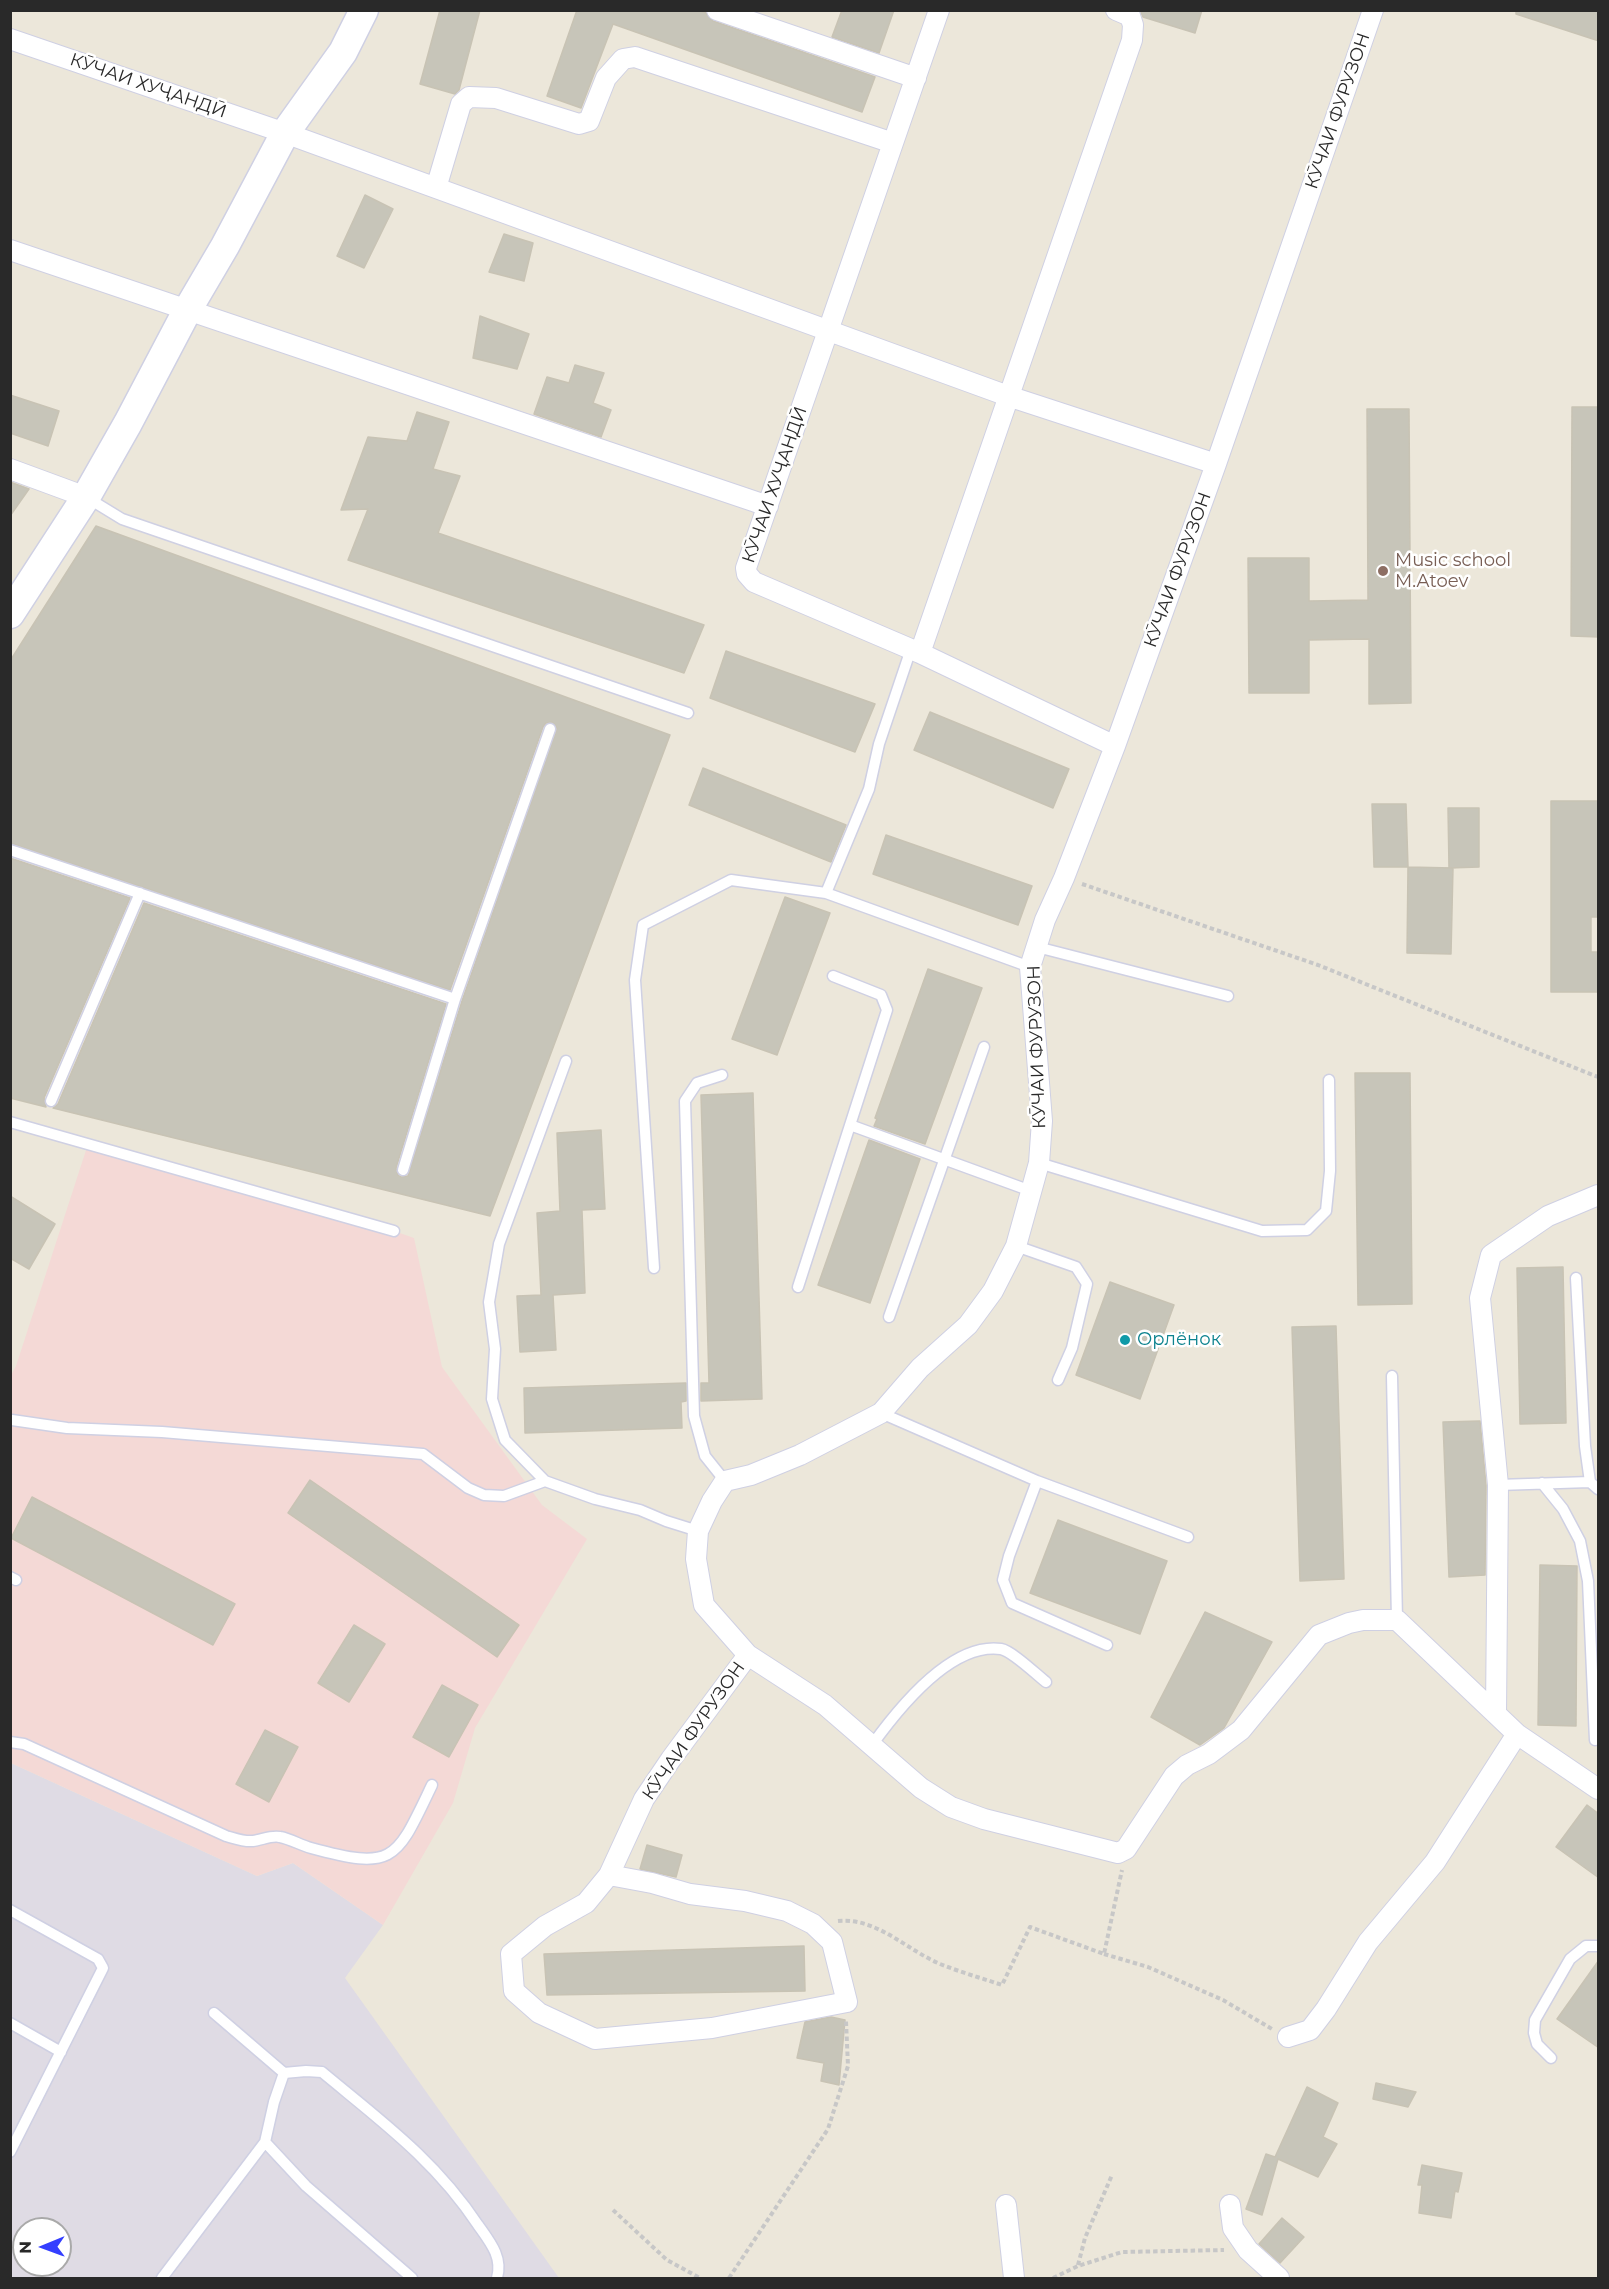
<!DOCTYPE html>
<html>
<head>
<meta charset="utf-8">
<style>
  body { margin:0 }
  #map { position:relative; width:1609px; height:2289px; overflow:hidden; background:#ece7da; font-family:Montserrat,sans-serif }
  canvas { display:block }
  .frame { position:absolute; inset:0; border:12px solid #292929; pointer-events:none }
  .north { position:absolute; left:12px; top:2217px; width:60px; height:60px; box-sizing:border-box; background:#fff; border:2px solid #a9a9a9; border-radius:50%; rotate:269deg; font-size:16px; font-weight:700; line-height:24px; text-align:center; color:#292929 }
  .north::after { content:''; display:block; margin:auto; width:21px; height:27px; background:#343fff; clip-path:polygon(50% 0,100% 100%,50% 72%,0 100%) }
</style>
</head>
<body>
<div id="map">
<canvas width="1609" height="2289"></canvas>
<div class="frame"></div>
<div class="north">N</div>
</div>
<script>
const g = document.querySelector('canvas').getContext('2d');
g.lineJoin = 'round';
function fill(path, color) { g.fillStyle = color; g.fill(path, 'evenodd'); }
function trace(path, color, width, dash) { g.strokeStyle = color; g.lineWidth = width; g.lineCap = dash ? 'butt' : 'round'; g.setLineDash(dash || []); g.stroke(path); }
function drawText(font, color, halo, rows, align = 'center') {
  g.font = font + ' Montserrat,sans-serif'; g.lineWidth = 5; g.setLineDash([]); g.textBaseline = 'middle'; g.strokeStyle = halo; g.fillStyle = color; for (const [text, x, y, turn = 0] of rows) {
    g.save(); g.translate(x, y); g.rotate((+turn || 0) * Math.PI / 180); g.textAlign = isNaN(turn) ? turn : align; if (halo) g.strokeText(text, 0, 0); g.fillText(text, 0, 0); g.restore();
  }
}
fill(new Path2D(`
  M11,1763l246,113 36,-13 90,62 -38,53 214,300h-548zM24,2229h36v36h-36z`), '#dfdbe4');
fill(new Path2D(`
  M88,1144l223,58 103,36 28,129 100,138 45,34 -112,189 -22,75 -70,122 -90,-62 -36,13 -246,-113v-388l5,-9z`), '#f4d9d6');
const building = new Path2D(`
  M440,10h40l-21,80 -4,4 -35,-10z
  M577,10h121l8,3 7,8 162,56 -13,35 -249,-88 -32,84 -34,-12z
  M842,10h52l-15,43 -47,-16z
  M1140,10h62l-7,23 -52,-16z
  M1516,10h83v31l-83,-27z
  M365,195l28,14 -29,59 -27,-12z
  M504,234l29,9 -9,38 -35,-9z
  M480,316l49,18 -12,35 -44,-11z
  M575,365l29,8 -11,30 18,7 -10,27 -67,-23 13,-37 22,6z
  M10,395l49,16 -11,35 -38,-13z
  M1572,407h27v230l-28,-1z
  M1367,409h42l2,294 -42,1v-65l-60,1v53h-60l-1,-135h61v43l59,-1z
  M417,412l32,10 -16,47 27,7 -22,57 266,92 -20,48 -336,-113 20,-51 -27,1 27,-73 39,4z
  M10,482l19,7 -19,27z
  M96,526l574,209 -180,481 -437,-108 5,-4 86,-201 302,101 -50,164 2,7 3,2 7,-1 54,-175 95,-273 -5,-6 -6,1 -3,4 -93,263 -440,-147v-182z
  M726,651l149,53 -20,48 -145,-54z
  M930,712l139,57 -16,39 -139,-58z
  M703,768l143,57 -15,37 -142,-57z
  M1551,801h48v116h-8v35h8v40h-48z
  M1372,804h34l2,63h-34z
  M1448,808h31v59l-30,1z
  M886,835l146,51 -14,39 -145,-51z
  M10,858l120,40 -86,200 2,9 -36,-9z
  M1408,867l45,1 -2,86 -44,-1z
  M785,897l45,16 -53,142 -45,-16z
  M928,969l54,19 -57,156 -51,-18 3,-7 -2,-1z
  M1355,1073h55l2,231 -54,1z
  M753,1093l9,306 -61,2v-18h8l-8,-288z
  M601,1130l4,79 -23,1 3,83 -32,2 3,55 -36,2 -3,-56 24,-1 -4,-82 23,-2 -3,-78z
  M869,1140l51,19 -50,144 -52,-18z
  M10,1196l45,28 -26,45 -19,-11z
  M1563,1267l3,156 -46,1 -3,-156z
  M1110,1282l64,23 -34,94 -64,-24z
  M1336,1326l8,253 -44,2 -8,-254z
  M686,1383v18l-5,1 1,26 -157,5 -1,-45z
  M1480,1421l6,65 -1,89 -36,2 -6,-155z
  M310,1480l209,145 -22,32 -209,-144z
  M32,1497l203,107 -22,41 -202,-107z
  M1058,1520l109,41 -27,73 -110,-41z
  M1540,1565l37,1 -1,160 -38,-1z
  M1205,1612l67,30 -48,86 -24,17 -49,-28z
  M354,1625l31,19 -36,58 -31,-19z
  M442,1685l36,20 -29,52 -36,-20z
  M265,1730l33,17 -29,55 -33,-18z
  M1587,1805l12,9v64l-43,-31z
  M647,1845l35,10 -6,22 -36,-8z
  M804,1946l1,45 -258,4 -3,-41z
  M1599,1960v88l-42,-29z
  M831,2017l14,3 -6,65 -18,-4 3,-18 -27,-5 8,-36z
  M1376,2083l40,9 -8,15 -35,-8z
  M1307,2087l31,16 -15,34 14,7 -19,33 -40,-18 -16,56 -16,-6 20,-55 9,3z
  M1422,2165l40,8 -4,19 -3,-1 -4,27 -32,-5 3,-28h-4z
  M1282,2218l22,19 -24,26 -21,-19z`);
fill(building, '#c7c5b9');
trace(building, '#c8c3b4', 1.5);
const lane = new Path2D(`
  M86,497l36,22 566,194
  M10,850l445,149
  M826,893l43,-104 10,-45 32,-95
  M1037,947l191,49
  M566,1061l-67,183 -10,58 6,47 -3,50 13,41 40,41 50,18 45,11 26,11 32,10
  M722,1075l-25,8 -12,18 9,315 11,40 20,25
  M51,1101l89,-208
  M10,1122l384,109
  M850,1125l181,66
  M1039,1163l223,68 45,-1 19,-19 4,-40 -1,-91
  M403,1170l52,-171 95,-270
  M1016,1246l60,21 11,17 -15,64 -14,32
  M654,1268l-19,-288 8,-55 88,-45 95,13 204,74
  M1576,1278l9,168 5,36 8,7
  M798,1287l89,-277 -6,-15 -48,-19
  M889,1317l95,-270
  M1392,1376l5,244
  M881,1413l156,68 151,56
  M12,1420l55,8 95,4 261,22 45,34 16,7 20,1 41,-15
  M1037,1481l-28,75 -6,24 9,23 95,42
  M1542,1483l21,26 17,32 8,40 7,159
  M1498,1485l92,-3
  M10,1577l6,3
  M10,1742l14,2 202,92c8,2 17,6 27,5 9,-1 18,-6 27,-4 11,2 20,8 31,11 84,23 85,12 121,-63
  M872,1745c26,-36 79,-103 129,-96 11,2 35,25 45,33
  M10,1910l88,49 5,9 -93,184
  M214,2013l70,60
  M10,2023l51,29
  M1551,2058l-14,-14 -3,-11 1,-13 35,-61 16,-13h12
  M162,2278l103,-136
  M412,2278l-106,-92 -41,-44 9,-40 10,-29 22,-2 16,1c59,49 113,88 156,153 12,17 25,32 19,53`);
const street = new Path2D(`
  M717,10l199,68
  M939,10l-193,558 1,6 7,8 166,71 195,93
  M10,39l275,94 723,263 208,68
  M436,188l25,-84 8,-7 27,1 83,26 10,-3 17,-43 17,-19 12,-2 258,86
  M10,250l758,256
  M10,469l76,28
  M920,653l212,-613 1,-15 -3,-9 -14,-6
  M748,1655l77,50 96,83 30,19 33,12 134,34 8,-4 48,-73 13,-11 22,-11 32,-24 78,-95 30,-12 14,-3h34l120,114 81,55
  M1496,1714l2,-229 -18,-187 11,-43 57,-39 50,-21
  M609,1875l43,8 38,11 55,7 42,10 26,13 19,18 15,60 -135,26 -117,11 -56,-26 -25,-22 -3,-37 34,-28 41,-23 23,-28 35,-76 27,-40 77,-104 -44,-50 -8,-46 2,-28 14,-30 13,-20 26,-6 49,-20 81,-42 39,-45 48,-43 25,-34 23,-45 23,-83 3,-42 -12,-154 15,-47 19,-42 51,-132 101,-282 157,-454
  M1288,2037l22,-7 16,-21 42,-67 67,-80 82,-128
  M1006,2205l8,73
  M1230,2205l3,23 15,22 31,28`);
const secondary = new Path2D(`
  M10,614l76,-117 42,-74 60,-114 37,-63 60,-113 58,-81 21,-42`);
trace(lane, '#cfd0e3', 13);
trace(street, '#cfd0e3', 22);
trace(secondary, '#cfd0e3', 31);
trace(new Path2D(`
  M1082,884l236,81 280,112
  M838,1921c38,-4 69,29 102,43 20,8 41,14 62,21l28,-58 74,27 18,-84
  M1104,1954l44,13 75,33 49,29
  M613,2210l54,50 33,18
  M1078,2265l7,-27 27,-63
  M729,2278l99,-149 20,-63 -2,-45
  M1053,2278l25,-12 44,-14 102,-2`), '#c7c7c7', 4, [4.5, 3]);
trace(lane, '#fff', 10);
trace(street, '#fff', 20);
trace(secondary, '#fff', 28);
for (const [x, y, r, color] of [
  [1383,571,6,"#8d6e63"],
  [1125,1340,6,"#0f9aa8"]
]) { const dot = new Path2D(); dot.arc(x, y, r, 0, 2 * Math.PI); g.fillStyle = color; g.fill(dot); trace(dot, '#fff', 2); }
drawText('18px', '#292929', '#fff', [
  ["КӮЧАИ ХУҶАНДӢ",148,86,19],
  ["КӮЧАИ ФУРУЗОН",1338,111,-71],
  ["КӮЧАИ ХУҶАНДӢ",775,485,-71],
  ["КӮЧАИ ФУРУЗОН",1178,570,-70],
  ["КӮЧАИ ФУРУЗОН",1037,1047,-92],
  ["КӮЧАИ ФУРУЗОН",694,1731,-55]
]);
drawText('18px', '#785e54', '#fff', [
  ["Music school",1395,561],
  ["M.Atoev",1395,582]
], 'left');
drawText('18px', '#0d838f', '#fff', [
  ["Орлёнок",1137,1340]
], 'left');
</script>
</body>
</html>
